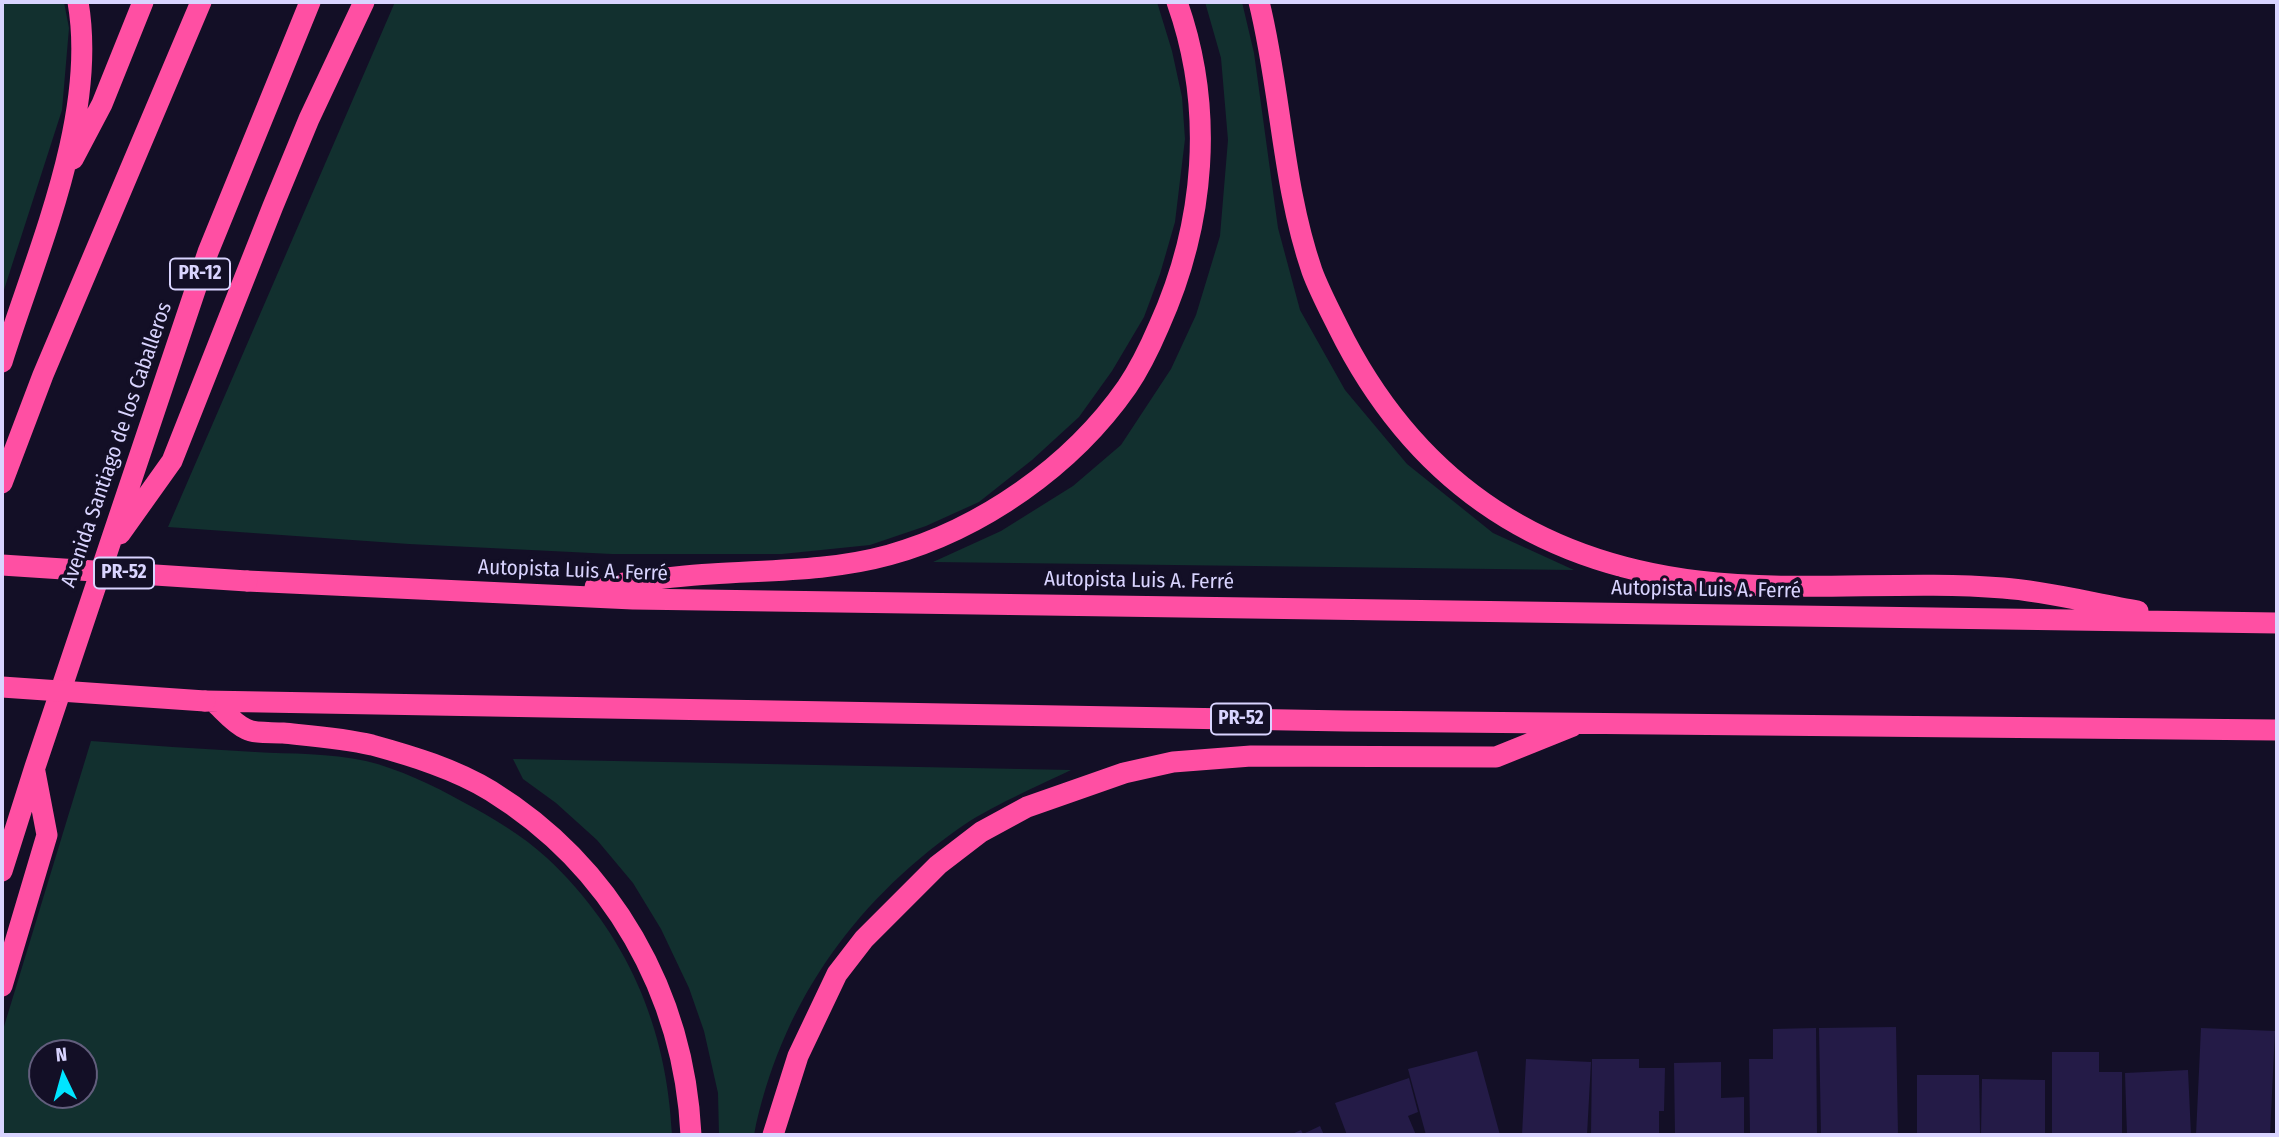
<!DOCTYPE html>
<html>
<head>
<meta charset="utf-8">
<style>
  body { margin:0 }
  #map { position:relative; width:2279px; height:1137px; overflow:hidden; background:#130f26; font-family:"Fira Sans Condensed",sans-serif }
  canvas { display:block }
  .frame { position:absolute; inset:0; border:4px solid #d9d4ff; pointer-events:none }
  .north { position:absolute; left:28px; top:1039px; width:70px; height:70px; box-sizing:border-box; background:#130f26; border:2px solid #625e7d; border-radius:50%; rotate:355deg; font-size:19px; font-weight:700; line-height:28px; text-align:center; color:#d9d4ff }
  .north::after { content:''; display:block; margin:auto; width:24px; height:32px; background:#00e5ff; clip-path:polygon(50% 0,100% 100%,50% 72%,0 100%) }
</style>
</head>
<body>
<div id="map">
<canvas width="2279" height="1137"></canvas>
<div class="frame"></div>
<div class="north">N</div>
</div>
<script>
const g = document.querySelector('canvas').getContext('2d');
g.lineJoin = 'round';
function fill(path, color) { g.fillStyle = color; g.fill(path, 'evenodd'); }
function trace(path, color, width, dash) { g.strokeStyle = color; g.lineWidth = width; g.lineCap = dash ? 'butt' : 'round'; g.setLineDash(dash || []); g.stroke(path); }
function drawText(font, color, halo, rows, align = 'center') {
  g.font = font + ' "Fira Sans Condensed",sans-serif'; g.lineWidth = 7; g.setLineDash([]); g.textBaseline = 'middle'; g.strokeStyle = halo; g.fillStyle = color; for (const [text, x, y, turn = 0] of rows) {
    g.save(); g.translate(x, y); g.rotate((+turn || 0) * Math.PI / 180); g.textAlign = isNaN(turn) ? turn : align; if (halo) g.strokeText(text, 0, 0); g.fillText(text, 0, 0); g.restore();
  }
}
fill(new Path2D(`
  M2,2h62l5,26 -7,82 -60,186z
  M395,2h762l15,49 10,46 3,42 -10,83 -15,52 -16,43 -32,54 -33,46 -47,43 -53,42 -53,24 -56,19 -88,9h-170l-203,-10 -241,-17z
  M1205,2h37l12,51 24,175 22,82 45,80 62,74 86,69 81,37 -641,-8 68,-31 72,-45 48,-41 50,-76 25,-54 24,-79 8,-96 -7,-82z
  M91,741c54,4 109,8 164,11 36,2 75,1 111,9 33,8 67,24 97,41 30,16 59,33 84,56 80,75 120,169 125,277h-670v-102zM84,1053v42h-42v-42z
  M513,759l558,11c-35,17 -82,37 -113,59 -107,76 -178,178 -204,306h-35l-1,-42 -14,-62 -15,-43 -28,-59 -28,-46 -36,-43 -41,-37 -33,-24z`), '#12302f');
fill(new Path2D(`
  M1896,1027l2,108h-77l-2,-107z
  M1816,1028l1,107h-67l-1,-76h24v-30z
  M2201,1028l74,3 -5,104h-74z
  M1477,1051l23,84h-74l-18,-66z
  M2052,1052h47v20h23v63h-70z
  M1526,1059l65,3 -4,73h-65z
  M1592,1059h47v9h26l-1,43h-5v24h-68z
  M1721,1062v36l23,-1v38h-69l-1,-72z
  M2188,1070l3,65h-64l-2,-62z
  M1917,1075h62l1,60h-63z
  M1409,1078l9,34 -10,4 8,19h-69l-12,-32z
  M1982,1079l63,1v55h-64z
  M1320,1126l4,9h-34l11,-5 2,4z`), '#241b47');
trace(new Path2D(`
  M1259,2c22,88 23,182 53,269 7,19 17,38 26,56 74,150 194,234 360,254 101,12 204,-1 305,7 43,3 93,16 135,23
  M73,159l29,-55 41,-102
  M2,362c34,-109 96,-245 76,-360
  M2,483l41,-108 158,-373
  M120,534l52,-73 101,-255 36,-87 55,-117
  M247,581l386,18 1644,24
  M595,587c38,-5 77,-11 116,-13 60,-4 120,-3 178,-19 93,-26 183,-89 238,-168 13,-19 23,-40 32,-61 46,-102 56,-217 18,-324
  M205,701l1141,20 931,9
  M214,702c9,8 20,22 32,27 9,5 26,3 37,4 30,3 60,5 89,12 40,11 83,24 119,46 121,75 193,202 200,344
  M2,871l33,-104 173,-515 102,-250
  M2,986l45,-151 -12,-63
  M773,1135l25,-79 39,-82 27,-35 74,-74 43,-33 46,-25 97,-34 49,-11 78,-6 245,1 77,-31`), '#ff4fa3', 21);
trace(new Path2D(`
  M2,565l245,16
  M2,687l203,14`), '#ff4fa3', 21);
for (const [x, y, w] of [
  [200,274,60],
  [124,573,60],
  [1241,719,60]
]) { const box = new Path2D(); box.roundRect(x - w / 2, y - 15.5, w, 31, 5); g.fillStyle = '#130f26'; g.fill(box); trace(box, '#d9d4ff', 2); }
drawText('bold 19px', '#d9d4ff', null, [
  ["PR-12",200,274],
  ["PR-52",124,573],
  ["PR-52",1241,719]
]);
drawText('21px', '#d9d4ff', '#130f26', [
  ["Avenida Santiago de los Caballeros",117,445,-71],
  ["Autopista Luis A. Ferré",573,571,2],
  ["Autopista Luis A. Ferré",1139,581,1],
  ["Autopista Luis A. Ferré",1706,590,1]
]);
</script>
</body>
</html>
